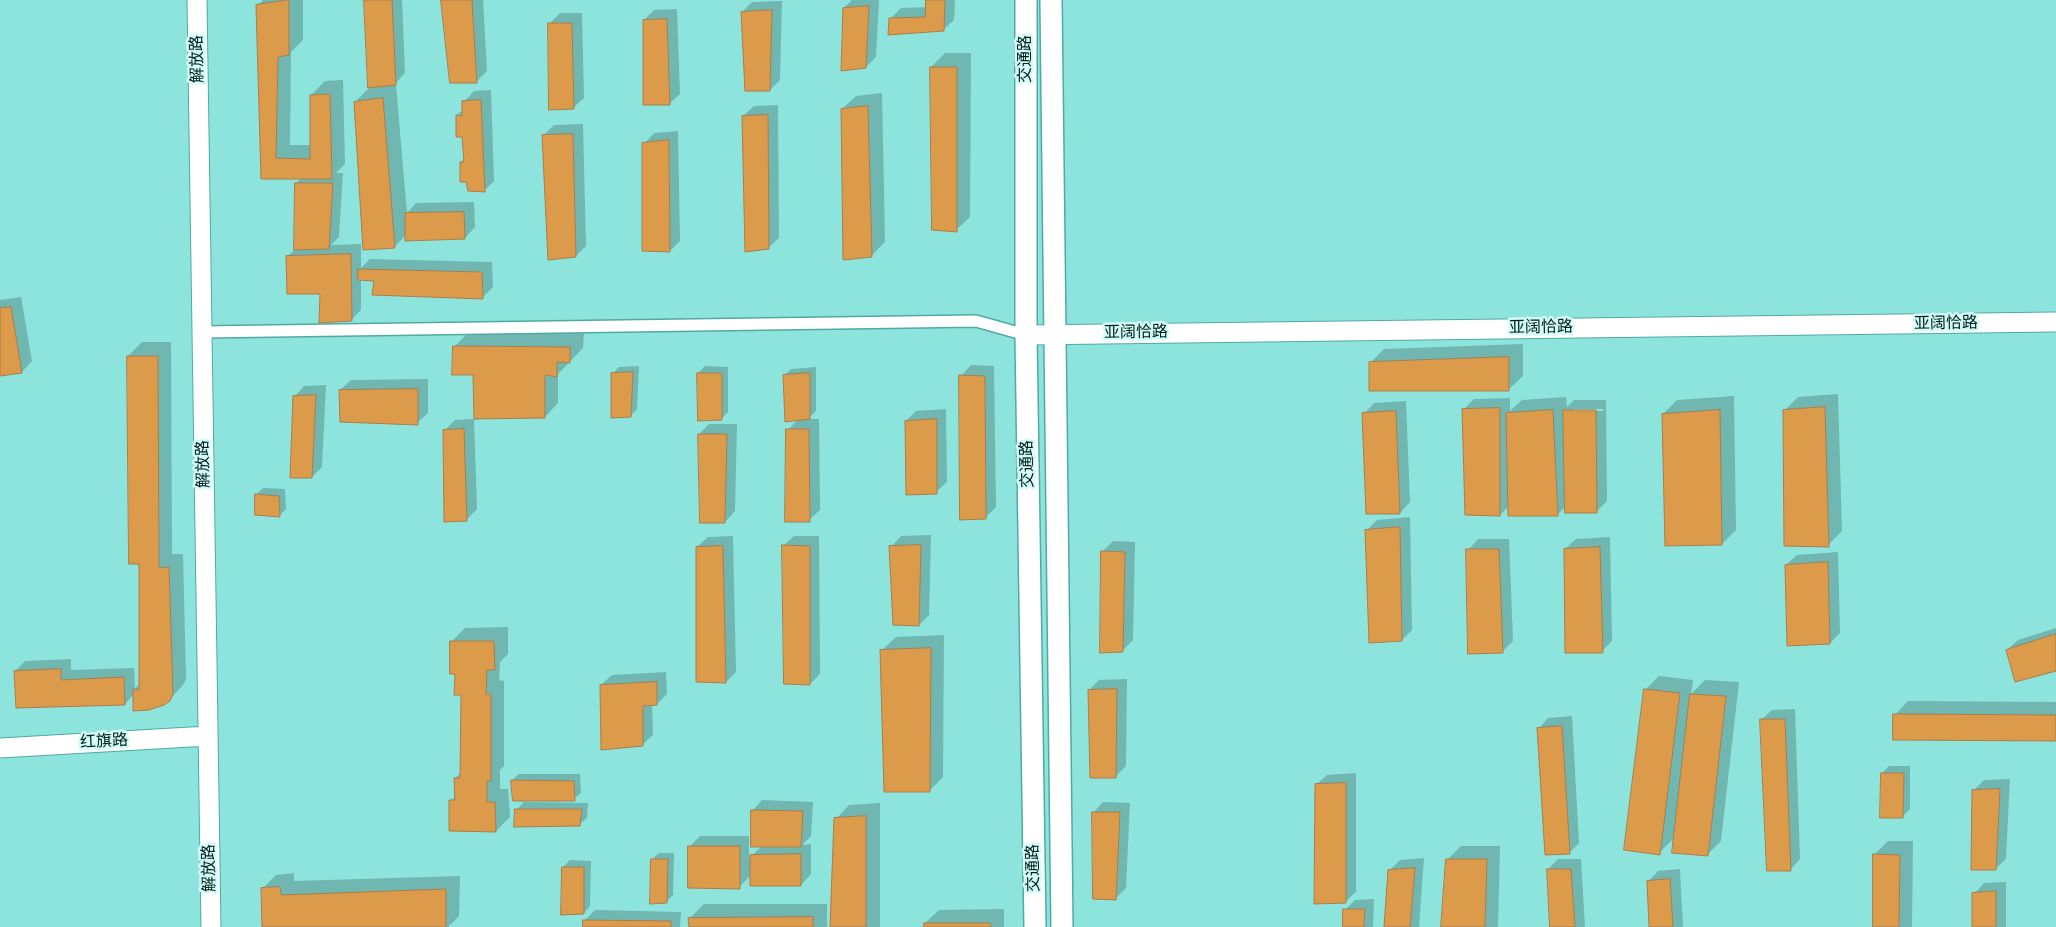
<!DOCTYPE html>
<html>
<head>
<meta charset="utf-8">
<style>
  body { margin:0 }
  canvas { display:block; background:#8ce4dd }
</style>
</head>
<body>
<canvas width="2056" height="927"></canvas>
<script>
const g = document.querySelector('canvas').getContext('2d');
g.lineJoin = 'round';
function fill(path, color) { g.fillStyle = color; g.fill(path, 'evenodd'); }
function trace(path, color, width, dash) { g.strokeStyle = color; g.lineWidth = width; g.lineCap = dash ? 'butt' : 'round'; g.setLineDash(dash || []); g.stroke(path); }
function drawText(font, color, halo, rows, align = 'center') {
  g.font = font + ' "Sofia Sans Condensed","Noto Sans SC",sans-serif'; g.lineWidth = 5; g.setLineDash([]); g.textBaseline = 'middle'; g.strokeStyle = halo; g.fillStyle = color; for (const [text, x, y, turn = 0] of rows) {
    g.save(); g.translate(x, y); g.rotate((+turn || 0) * Math.PI / 180); g.textAlign = isNaN(turn) ? turn : align; if (halo) g.strokeText(text, 0, 0); g.fillText(text, 0, 0); g.restore();
  }
}
fill(new Path2D(`
  M263,0h40v40l-12,12 -1,93h21v-50l14,-14 18,-1 2,84 -9,9h7l-4,64 -8,8 30,-1v24l9,-9 122,3 1,25 -11,11 -121,-19v31l-10,10 -30,-27 -34,-36 8,-8 1,-66 5,-5h-39l-5,-172z
  M365,0h37l3,73 -11,12h2l11,128 9,-10 58,-1 1,25 -10,11 -59,-3 -12,12 -39,-145 16,-16z
  M442,0h41l4,71 -11,11z
  M852,0h27l-3,57 -10,10 -22,-59z
  M927,0h28l-1,20 -11,10 -53,-11 11,-11 26,-1z
  M782,1l-2,79 -10,10 -28,-78 10,-10z
  M677,9l3,85 -11,10 -25,-84 10,-10z
  M560,13h22l2,85 -11,10 -24,-84z
  M945,53h26l-1,164 -14,13 -25,-163z
  M491,90l3,91 -10,10 -23,-29 4,-4 -1,-22 -7,-21 7,-6v-7l10,-11z
  M882,93l3,149 -14,14 -29,-147 14,-13z
  M778,105l1,133 -11,10 -25,-132 11,-10z
  M583,124l3,122 -10,10 -32,-121 10,-10z
  M678,131l2,110 -10,10 -26,-107 10,-11z
  M21,297l11,64 -10,11 -22,3v-75z
  M468,333h116l-1,15 -25,26v29l-13,14 -70,-43 -21,-27z
  M142,342h29l1,212h11l3,125 -3,6 -14,15 -35,-6 -9,10 -110,-33 10,-10 46,-2v11l63,-2 1,21 5,-6v-120l-12,-207z
  M1523,344v32l-14,13 -139,-26 14,-14z
  M971,365l23,1 2,141 -10,10 -25,-141z
  M639,366l-2,43 -6,6 -19,-41 7,-7z
  M705,366l23,1v45l-7,7 -23,-46z
  M816,367v44l-8,8h11l1,91 -11,10 -21,-90 10,-11 -14,-43 7,-7z
  M428,379v34l-11,10 -77,-33 11,-10z
  M326,385l-4,82 -10,10 -18,-80 10,-11z
  M1838,394l4,137 -14,14 -44,-134 14,-14z
  M1734,396l2,134 -14,14 -59,-130 14,-14z
  M1566,397l1,10 7,-7h32l1,101 -10,10 -31,-5 -9,9 -48,-9 -9,9 -37,-105 11,-11 36,-1v13l12,-11zM1573,409h30v2h-30z
  M1406,401l4,101 -10,11 -36,-99 10,-11z
  M946,409l1,73 -11,10 -30,-71 10,-10z
  M474,419l3,90 -10,10 -22,-89 10,-10z
  M709,424h28l-2,87 -10,11 -26,-88z
  M263,488l22,1 1,20 -7,7 -23,-21z
  M1410,517l2,113 -10,10 -35,-110 10,-10z
  M931,535l-2,80 -10,10 -28,-78 10,-11z
  M733,536l3,136 -10,10 -29,-135 11,-10z
  M794,536h25l1,138 -10,10 -27,-138z
  M1610,537l2,104 -10,10 -37,-102 11,-10z
  M1478,539h31l4,102 -10,10 -35,-101z
  M1113,541l22,1 -2,98 -11,11 -20,-99z
  M1838,552l2,81 -10,10 -44,-78 11,-10z
  M508,627v27l-8,8 -1,18 5,1v85l-4,4v19h8l2,28 -14,14 -45,-30 5,-6 -1,-17 6,-5 1,-80 -6,-20 -5,-31 14,-14z
  M2056,628v41l-49,-19 11,-10z
  M944,635l-1,142 -14,14 -47,-141 14,-13z
  M666,672l1,22 -10,10h-5l1,31 -11,10 -41,-60 11,-10z
  M1659,676l34,4 -2,14 14,-14 34,2 -18,159 -14,14 -32,-18 -16,16 -14,-163z
  M1127,679l-1,87 -10,10 -27,-86 10,-10z
  M1908,701l148,1v38l-161,-25z
  M1795,709l5,150 -10,11 -29,-150 11,-10z
  M1572,716l7,127 -10,10 -31,-124 10,-11z
  M1889,766h21v43l-7,7 -21,-43z
  M1356,773v119l-11,10 -29,-117 11,-10z
  M519,774h61l1,19 -7,6 -62,-19z
  M2010,779l-4,80 -11,10 -22,-78 11,-11z
  M762,800l51,2 -2,34 -9,9 9,-1v30l-10,11 -50,-10 -12,12 -50,-40 11,-11h49v22l13,-12 -10,-35z
  M524,802l64,1 -1,15 -7,6 -63,-15z
  M1103,802l27,1 -4,85 -10,10 -23,-85z
  M880,803v124h-48l4,-108 13,-14z
  M1888,841h25l-1,86h-38v-72z
  M1461,846h39l-2,81h-56l5,-67z
  M659,853h15l-1,42 -7,7 -14,-43z
  M1424,858l-5,69h-34l4,-56 11,-11z
  M1558,859h23l4,68h-34l-3,-58z
  M570,860l21,1 -1,45 -6,7 -21,-46z
  M1680,869l3,58h-32l-3,-45 10,-11z
  M294,873v8l166,-5 -1,40 -11,11h-185l-1,-38 14,-14z
  M2006,882v45h-32v-33l10,-11z
  M1374,899l-1,28h-29l1,-17 10,-10z
  M704,904h123v23h-137v-9z
  M1004,909v18h-79v-4l14,-13z
  M595,910l86,2 -1,15h-96v-6z`), '#0003');
const building = new Path2D(`
  M289,0v55l-11,2 -2,101 34,1v-64l20,-1 2,85h-71l-5,-174z
  M364,0h28l4,85 -28,3z
  M441,0h31l5,83h-27z
  M926,0h19l-1,31 -56,4 1,-17 36,-1z
  M869,6l-3,62 -25,3 2,-63z
  M772,10l-2,81h-25l-4,-79z
  M667,19l3,86h-27v-85z
  M548,23h24l2,86 -25,1z
  M930,67h27v165l-25,-2z
  M383,98l12,150 -32,2 -9,-148z
  M481,100l4,92 -17,-1 -2,-9h-6v-20h4l-2,-25h-6v-22l6,1v-15z
  M868,106l4,151 -29,3 -2,-151z
  M768,115l1,134 -24,3 -3,-136z
  M573,134l3,123 -28,3 -6,-125z
  M669,140l1,112 -28,-1v-108z
  M295,183h38l-4,66 -35,1z
  M464,212l1,27 -60,2v-28z
  M351,254l1,67 -33,2 1,-29h-33l-1,-38z
  M358,269l124,3 1,27 -111,-4 2,-14 -16,-1z
  M11,307l11,66 -22,3v-68z
  M453,346l117,1v16l-13,-1v15l-12,-2v43l-71,1 -1,-44h-21z
  M127,356h31l1,212 10,-1 4,127 -3,7 -6,4 -15,5 -16,1v-22l6,1v-126h-10z
  M1509,357v34h-140v-29z
  M633,372l-2,45 -20,1v-45z
  M697,373h25v47l-24,1z
  M810,373v46l-25,3 -2,-47z
  M959,375l26,1 1,143 -26,1z
  M418,389v36l-78,-3 -1,-32z
  M316,395l-4,83h-22l3,-82z
  M1825,407l4,140 -45,-1 -1,-136z
  M1500,408v108l-35,-1 -3,-106z
  M1553,410l5,106h-50l-2,-103z
  M1563,410h33l1,103h-32z
  M1720,410l2,135 -57,1 -3,-132z
  M1396,411l4,103h-34l-4,-101z
  M937,419v75l-31,1 -1,-74z
  M464,429l3,92 -23,1 -1,-92z
  M786,429h23l1,93h-25z
  M698,434h29l-2,89h-25z
  M255,494l24,2 1,21 -25,-2z
  M1400,527l2,114 -33,2 -4,-113z
  M782,545l28,1v139l-26,-1z
  M921,545l-2,81 -26,-1 -4,-79z
  M723,546l3,137 -30,-1v-135z
  M1600,547l3,106h-38l-1,-104z
  M1466,549h33l4,104 -35,1z
  M1101,551l24,1 -2,100 -23,1z
  M1828,562l2,82 -43,2 -2,-81z
  M2056,634v37l-41,11 -9,-32z
  M450,641h44l1,29h-8l-1,24h5v87h-4v21h8l1,30 -47,-1v-31h6l-1,-22h6l1,-83h-7l1,-21h-5z
  M931,648l-1,144h-46l-4,-142z
  M61,669v11l63,-3 1,28 -109,3 -2,-37z
  M657,682v23l-14,1v40l-42,4 -1,-65z
  M1117,689l-1,89h-26l-2,-88z
  M1644,689l36,4 -20,162 -36,-5z
  M1690,694l36,2 -18,160 -36,-3z
  M1893,714l163,1v26l-163,-1z
  M1760,719h25l6,152h-24z
  M1562,726l8,128 -25,1 -8,-127z
  M1881,773h23l-1,45h-23z
  M511,780l63,1 1,20h-62z
  M1346,783v120l-32,1 1,-120z
  M2000,789l-4,81h-25l1,-80z
  M515,809h67l-2,17 -66,1z
  M751,810l52,1 -2,36h-50z
  M1092,812h28l-4,88 -23,-1z
  M866,816v111h-36l4,-109z
  M688,846h52v43l-52,-1z
  M801,854v32h-51v-31z
  M1873,854l27,1 -1,72h-26z
  M651,859h17l-1,44 -17,1z
  M1446,859h41l-2,68h-44z
  M562,867h22v47l-23,1z
  M1415,868l-5,59h-26l4,-57z
  M1547,869h24l4,58h-25z
  M1670,879l3,48h-24l-2,-46z
  M280,887l1,8 165,-6v38h-184l-1,-39z
  M1996,891v36h-24v-34z
  M1343,909h22l-1,18h-21z
  M813,917v10h-124l-1,-9z
  M583,920l88,1v6h-88z
  M924,923h66l1,4h-67z`);
fill(building, '#dc9a4b');
trace(building, '#aa7e4c', 1);
const pedestrian = new Path2D(`
  M202,332l774,-11 50,14`);
const tertiary = new Path2D(`
  M197,0l14,927
  M1026,335l1030,-13
  M0,748l208,-12`);
const secondary = new Path2D(`
  M1026,0v335l9,592
  M1051,0l11,927`);
trace(pedestrian, '#50aaa3', 14);
trace(tertiary, '#50aaa3', 21);
trace(secondary, '#50aaa3', 24);
trace(pedestrian, '#fff', 11);
trace(tertiary, '#fff', 19);
trace(secondary, '#fff', 21);
drawText('16px', '#011d1b', '#d3fcf8', [
  ["解放路",198,59,-91],
  ["交通路",1026,59,-90],
  ["亚阔恰路",1946,324,-1],
  ["亚阔恰路",1541,328,-1],
  ["亚阔恰路",1136,333,-1],
  ["解放路",204,464,-91],
  ["交通路",1028,464,-91],
  ["红旗路",104,742,-3],
  ["解放路",210,868,-91],
  ["交通路",1034,868,-91]
]);
</script>
</body>
</html>
